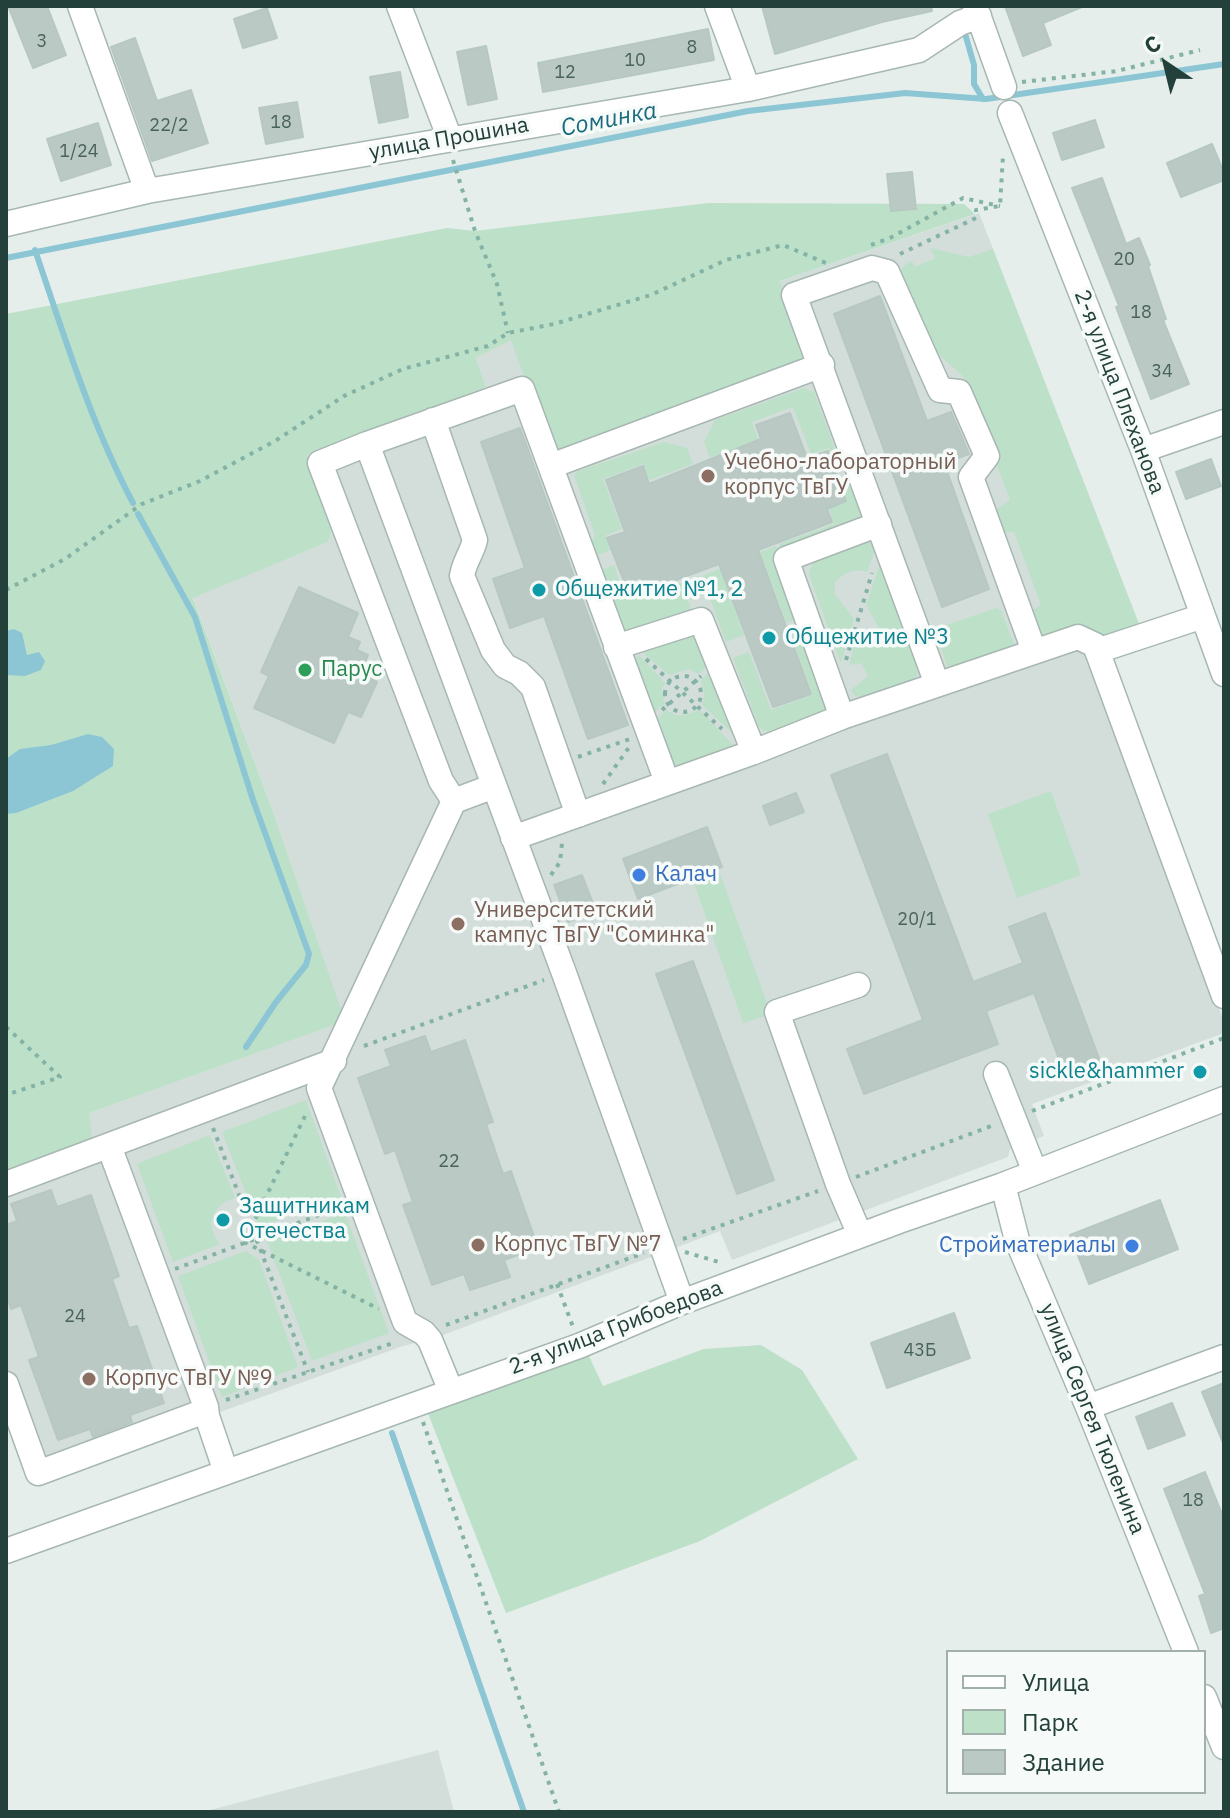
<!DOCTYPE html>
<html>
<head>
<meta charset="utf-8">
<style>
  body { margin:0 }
  #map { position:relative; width:1230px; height:1818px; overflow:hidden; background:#e5eeea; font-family:"IBM Plex Sans",sans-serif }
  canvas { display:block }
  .frame { position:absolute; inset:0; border:8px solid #23413a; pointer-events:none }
  .legend { position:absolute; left:946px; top:1650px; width:260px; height:144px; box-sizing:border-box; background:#f6faf8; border:2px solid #a2b0ac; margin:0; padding:10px 14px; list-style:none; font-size:24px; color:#23413a }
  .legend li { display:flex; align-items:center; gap:16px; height:40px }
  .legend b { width:40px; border:2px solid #a2b0ac }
  .north { position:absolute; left:1126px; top:24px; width:80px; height:80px; -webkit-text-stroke:6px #f6faf8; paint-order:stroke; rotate:325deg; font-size:22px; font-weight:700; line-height:32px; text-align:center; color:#23413a }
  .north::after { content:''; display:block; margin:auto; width:28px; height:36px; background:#23413a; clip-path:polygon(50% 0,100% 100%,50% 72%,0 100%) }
</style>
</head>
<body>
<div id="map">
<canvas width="1230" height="1818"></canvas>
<div class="frame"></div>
<ul class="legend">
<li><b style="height:10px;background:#fff"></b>Улица</li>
<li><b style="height:22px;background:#bde0c8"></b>Парк</li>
<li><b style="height:22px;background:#bac9c4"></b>Здание</li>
</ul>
<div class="north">С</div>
</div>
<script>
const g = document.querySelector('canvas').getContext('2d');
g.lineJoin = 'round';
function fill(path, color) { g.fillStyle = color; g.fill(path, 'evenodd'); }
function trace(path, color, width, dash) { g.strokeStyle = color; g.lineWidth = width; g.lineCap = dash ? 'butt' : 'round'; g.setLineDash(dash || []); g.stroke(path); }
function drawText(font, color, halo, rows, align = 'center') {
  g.font = font + ' "IBM Plex Sans",sans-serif'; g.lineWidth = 7; g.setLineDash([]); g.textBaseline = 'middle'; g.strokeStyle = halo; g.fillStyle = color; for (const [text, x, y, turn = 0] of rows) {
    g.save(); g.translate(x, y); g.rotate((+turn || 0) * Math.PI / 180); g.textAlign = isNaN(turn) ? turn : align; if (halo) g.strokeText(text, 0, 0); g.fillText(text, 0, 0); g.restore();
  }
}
fill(new Path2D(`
  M979,213l162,416 -52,18 135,375v11l-192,71 12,32 -34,13 -2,8 -276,103 -12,-29 -285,107 -32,8 -371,134 -26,-71v-238l83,-58 255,-92 -72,-212 -79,-212 135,-55 5,-14 -27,-73 180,-68 -10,-29 35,-19 269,-58z
  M438,1750l16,62h-251z`), '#d3deda');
fill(new Path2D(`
  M708,203l256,1 11,10 -195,67 24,72 -5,10 -235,87h-7l-9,-7 -37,-103 -35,18 10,29 -179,68 26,73 -5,14 -135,56 79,211 73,212 -256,92 3,27 -86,31v-857l441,-86 28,3z
  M930,248l39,9 24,-8 148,380 -41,14 -58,-5 -13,-26 12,-7 -27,-73 -11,1 -8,-23 15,-10 -46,-123 -42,-37 -25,-63c4,-8 6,-12 15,-16l3,6 20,-9z
  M804,388l10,4 27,74 -5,2 -7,-20 -18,6 -18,-47 -41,15 6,18 -48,18 -6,-16 11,-22z
  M664,442l23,6 6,16 -44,16 -6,-16 -40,15 19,50 -16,6 4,15 -12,5 2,5 -9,3 -7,-17 8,-4 3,-7 -21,-60 4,-4z
  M846,477l17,45 -81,29 -3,-7 55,-20 -5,-16 18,-6 -8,-23z
  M866,541l7,2 3,4 -9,25c-14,-4 -22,1 -32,10v12l19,25 -13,44 -32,-88c1,-24 38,-27 57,-34z
  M776,546l26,71 -15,6 -22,-57 -40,15 19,54 -18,7 -24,-66z
  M882,558l37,111 -2,7 -14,8 -41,13 -7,-1 -4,-6 17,-14 -7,-13 -12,2 7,-27h13l7,-3 3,-7 -13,-23z
  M614,565c2,6 4,14 7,18 15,24 57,0 77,-7l6,18 -16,6 4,13 -60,21 -10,-4 -27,-57z
  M996,608l5,2 13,34 -2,3 -59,20 -6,-1 -12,-37z
  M805,630l25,74 -4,7 -54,21 -8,-1 -5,-4 -26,-69 16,-6 22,58 42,-15 -22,-59z
  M697,633l17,30 -16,11 -9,-5 -20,6 -27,-23 5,-5z
  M639,655l26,28 -3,5 2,16 -15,12 -15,-56z
  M713,668l24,69 -35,-32 3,-9 -4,-16z
  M699,709l36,38 -58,23 -9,-5 -16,-42 14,-13c13,9 20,6 33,-1z
  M1051,791l30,84 -64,23 -29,-84z
  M720,874l51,140 -28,9 -49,-140z
  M306,1100l35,97 -82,30 -37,-95z
  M210,1135l25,63c-23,6 -31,28 -15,46l-47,18 -36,-98z
  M345,1213l44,120 -77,28 -45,-120z
  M246,1251l13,9 39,107 -76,30 -44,-121z
  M761,1345l41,25 56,89 -158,82 -194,72 -79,-202 160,-59 16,34 101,-37z`), '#bde0c8');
fill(new Path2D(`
  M14,629l8,4 5,22 12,-3 6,9 -4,9 -16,6 -19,-1v-44z
  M88,734l14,3 12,12 -1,17 -40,25 -57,22 -10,1v-55l14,-10 31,-4z`), '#8cc6d5');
trace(new Path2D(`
  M964,30l10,35v19l9,15
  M35,250c29,85 56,174 98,253
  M6,258l742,-147 157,-18 81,6 238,-35
  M138,514l57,103 58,183 56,154 -3,11 -30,37 -30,45
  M392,1433l132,379`), '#8cc6d5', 6);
const building = new Path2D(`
  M8,6h39l19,49 -33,13z
  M762,6h169l1,5 -50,11 -107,32z
  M1005,6h77v1l-39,16 8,22 -28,11z
  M267,8l10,30 -34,10 -9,-29z
  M708,29l6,31 -171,32 -5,-29z
  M135,38l22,63 34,-11 17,53 -56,18 -41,-114z
  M486,46l11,53 -29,6 -11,-53z
  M400,72l8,45 -29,6 -9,-46z
  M297,102l6,35 -37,7 -7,-36z
  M1095,120l9,27 -42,13 -9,-27z
  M98,123l13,42 -50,16 -14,-42z
  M1212,144l12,29v7l-43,17 -14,-34z
  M912,172l4,37 -25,2 -4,-37z
  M1102,178l24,66 13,-6 11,27 -2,1 18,53 -3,1 26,64 -38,15 -35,-92 3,-1 -47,-118z
  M880,296l47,125 24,-9 18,42 -25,9 45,126 -47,18 -108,-293z
  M790,413l17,45 21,-7 18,50 -19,8 5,13 -74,28 53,144 -38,13 -54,-143 -73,27 -5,-14 -16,7 -18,-46 18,-6 -19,-52 37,-14 6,18 112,-45 -5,-14z
  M520,428l108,297 -40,14 -44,-123 -34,12 -17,-49 32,-11 -44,-126z
  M1211,459l10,27 -35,13 -10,-27z
  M299,587l59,26 -10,24 12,5 -3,8 11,5 -8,19 17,8 -16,35 -13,-5 -14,31 -80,-35 15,-32 -8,-4z
  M887,754l86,228 50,-19 -14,-36 36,-14 55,148 -35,14 -31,-82 -48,18 12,33 -134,50 -17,-45 76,-29 -92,-245z
  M796,793l8,19 -34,13 -7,-19z
  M707,827l15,40 -84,32 -15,-40z
  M582,875l14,36 -28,11 -14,-37z
  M693,961l81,219 -37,14 -81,-220z
  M425,1036l6,16 34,-12 28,82 -7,2 17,50 8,-3 27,77 -34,12 6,17 -40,13 -6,-16 -32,11 -29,-80 10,-3 -18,-52 -10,4 -27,-76 33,-12 -6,-16z
  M51,1190l6,17 34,-12 28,81 -7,3 17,49 8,-2 27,77 -34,12 2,7 -39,15 -3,-8 -32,11 -29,-80 10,-3 -18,-52 -10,4 -5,-15v-69l11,-4 -6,-17z
  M1160,1200l18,49 -89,35 -19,-49z
  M954,1313l16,45 -83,30 -16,-45z
  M1224,1383v62l-22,-53z
  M1172,1403l13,32 -37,14 -12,-32z
  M1205,1472l19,47v109l-13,5 -12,-37 6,-2 -41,-105z`);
fill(building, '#bac9c4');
trace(building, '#b7c8c2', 2);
const minor = new Path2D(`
  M80,6l67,185
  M399,6l51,133
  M717,6l31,83
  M975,6l29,81
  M1010,113l133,337 81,224
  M6,224l141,-33 601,-102 171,-39 41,-27 19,-7
  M433,420l42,120c-3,13 -11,22 -13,36l31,74 12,16 14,7 14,14 45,128
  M367,444l-47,19 121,318 13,20 40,-15
  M1143,450l81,-28
  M551,466l271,-101
  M616,647l85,-27 53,132
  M1097,651l106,-35
  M937,684l-143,-389 78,-27 15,4 53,118 19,2 28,64 -16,21 63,174
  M842,717l-56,-158 93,-35
  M667,782l-145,-393 -155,55 197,529 118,329
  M513,838l241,-86 88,-35 236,-80 17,8 129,351
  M858,985l-81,27 61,172 22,51
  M996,1074l39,98
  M109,1146l97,261 1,9 19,56
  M6,1184l328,-123
  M1003,1185l14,55 71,167 98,245
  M6,1384l32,89 167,-62
  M451,1391l-21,-51 -6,-7 -19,-11 -86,-234 135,-287
  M1088,1407l136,-50
  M6,1551l573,-205 103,-44 217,-81 104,-36 221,-86
  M1204,1697l20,50`);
trace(minor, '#a7b7b2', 27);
trace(new Path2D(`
  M1022,82l95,-11 83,-21
  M453,160l22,71 22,53 11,49
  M871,245l19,-7 73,-40 37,8
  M900,254l76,-36v-8l24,-4 3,-50
  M6,590l59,-31 77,-55 58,-23 75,-40 69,-45 59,-27 85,-23 20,-13 46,-9 97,-29 75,-35 57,-15 43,18
  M646,659l76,70
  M846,660l26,-87
  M665 694a18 18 0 1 1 36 0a18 18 0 1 1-36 0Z
  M662,710l39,-34
  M578,757l52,-18
  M603,784l27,-38
  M551,875l9,-13 2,-19
  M6,1027l54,50 -54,18
  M364,1046l180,-66
  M1032,1111l192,-73
  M305,1116l-61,126 135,67
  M213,1128l95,244
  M856,1177l138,-52
  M683,1239l135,-48
  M685,1252l37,11
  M175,1269l168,-63
  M557,1284l16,43
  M446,1325l198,-72
  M226,1400l170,-58
  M423,1422l136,390`), '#84b3a6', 4, [4, 6]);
trace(minor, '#fff', 24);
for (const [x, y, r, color] of [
  [708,476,8,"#8d6e63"],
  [539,590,8,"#0f9aa8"],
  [769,638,8,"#0f9aa8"],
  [305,670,8,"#2e9e5b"],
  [639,875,8,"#3f7fe0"],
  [458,924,8,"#8d6e63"],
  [1200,1072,8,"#0f9aa8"],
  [223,1220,8,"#0f9aa8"],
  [478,1245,8,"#8d6e63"],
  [1132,1246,8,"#3f7fe0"],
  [89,1379,8,"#8d6e63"]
]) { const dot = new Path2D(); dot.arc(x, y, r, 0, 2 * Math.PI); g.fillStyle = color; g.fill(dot); trace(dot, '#f6faf8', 3); }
drawText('18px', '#49635c', null, [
  ["3",42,42],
  ["8",692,48],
  ["10",635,61],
  ["12",565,73],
  ["18",281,123],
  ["22/2",169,126],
  ["1/24",79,152],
  ["20",1124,260],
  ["18",1141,313],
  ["34",1162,372],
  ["20/1",917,920],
  ["22",449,1162],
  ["24",75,1317],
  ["43Б",920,1351],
  ["18",1193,1501]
]);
drawText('22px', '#23413a', '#f6faf8', [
  ["улица Прошина",449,139,-10],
  ["2-я улица Плеханова",1119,392,69],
  ["2-я улица Грибоедова",616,1328,-21],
  ["улица Сергея Тюленина",1092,1419,68]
]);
drawText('22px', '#785e54', '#f6faf8', [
  ["Учебно-лабораторный",724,463],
  ["корпус ТвГУ",724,488],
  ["Университетский",474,911],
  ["кампус ТвГУ \"Соминка\"",474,936],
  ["Корпус ТвГУ №7",494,1245],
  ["Корпус ТвГУ №9",105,1379]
], 'left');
drawText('22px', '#0d838f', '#f6faf8', [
  ["Общежитие №1, 2",555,590],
  ["Общежитие №3",785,638],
  ["sickle&hammer",1184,1072,"right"],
  ["Защитникам",239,1207],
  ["Отечества",239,1232]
], 'left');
drawText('22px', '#27864d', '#f6faf8', [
  ["Парус",321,670]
], 'left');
drawText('22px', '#366cbe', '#f6faf8', [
  ["Калач",655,875],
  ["Стройматериалы",1116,1246,"right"]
], 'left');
drawText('italic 24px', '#1a6b80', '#f6faf8', [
  ["Соминка",609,120,-11]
]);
</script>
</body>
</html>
